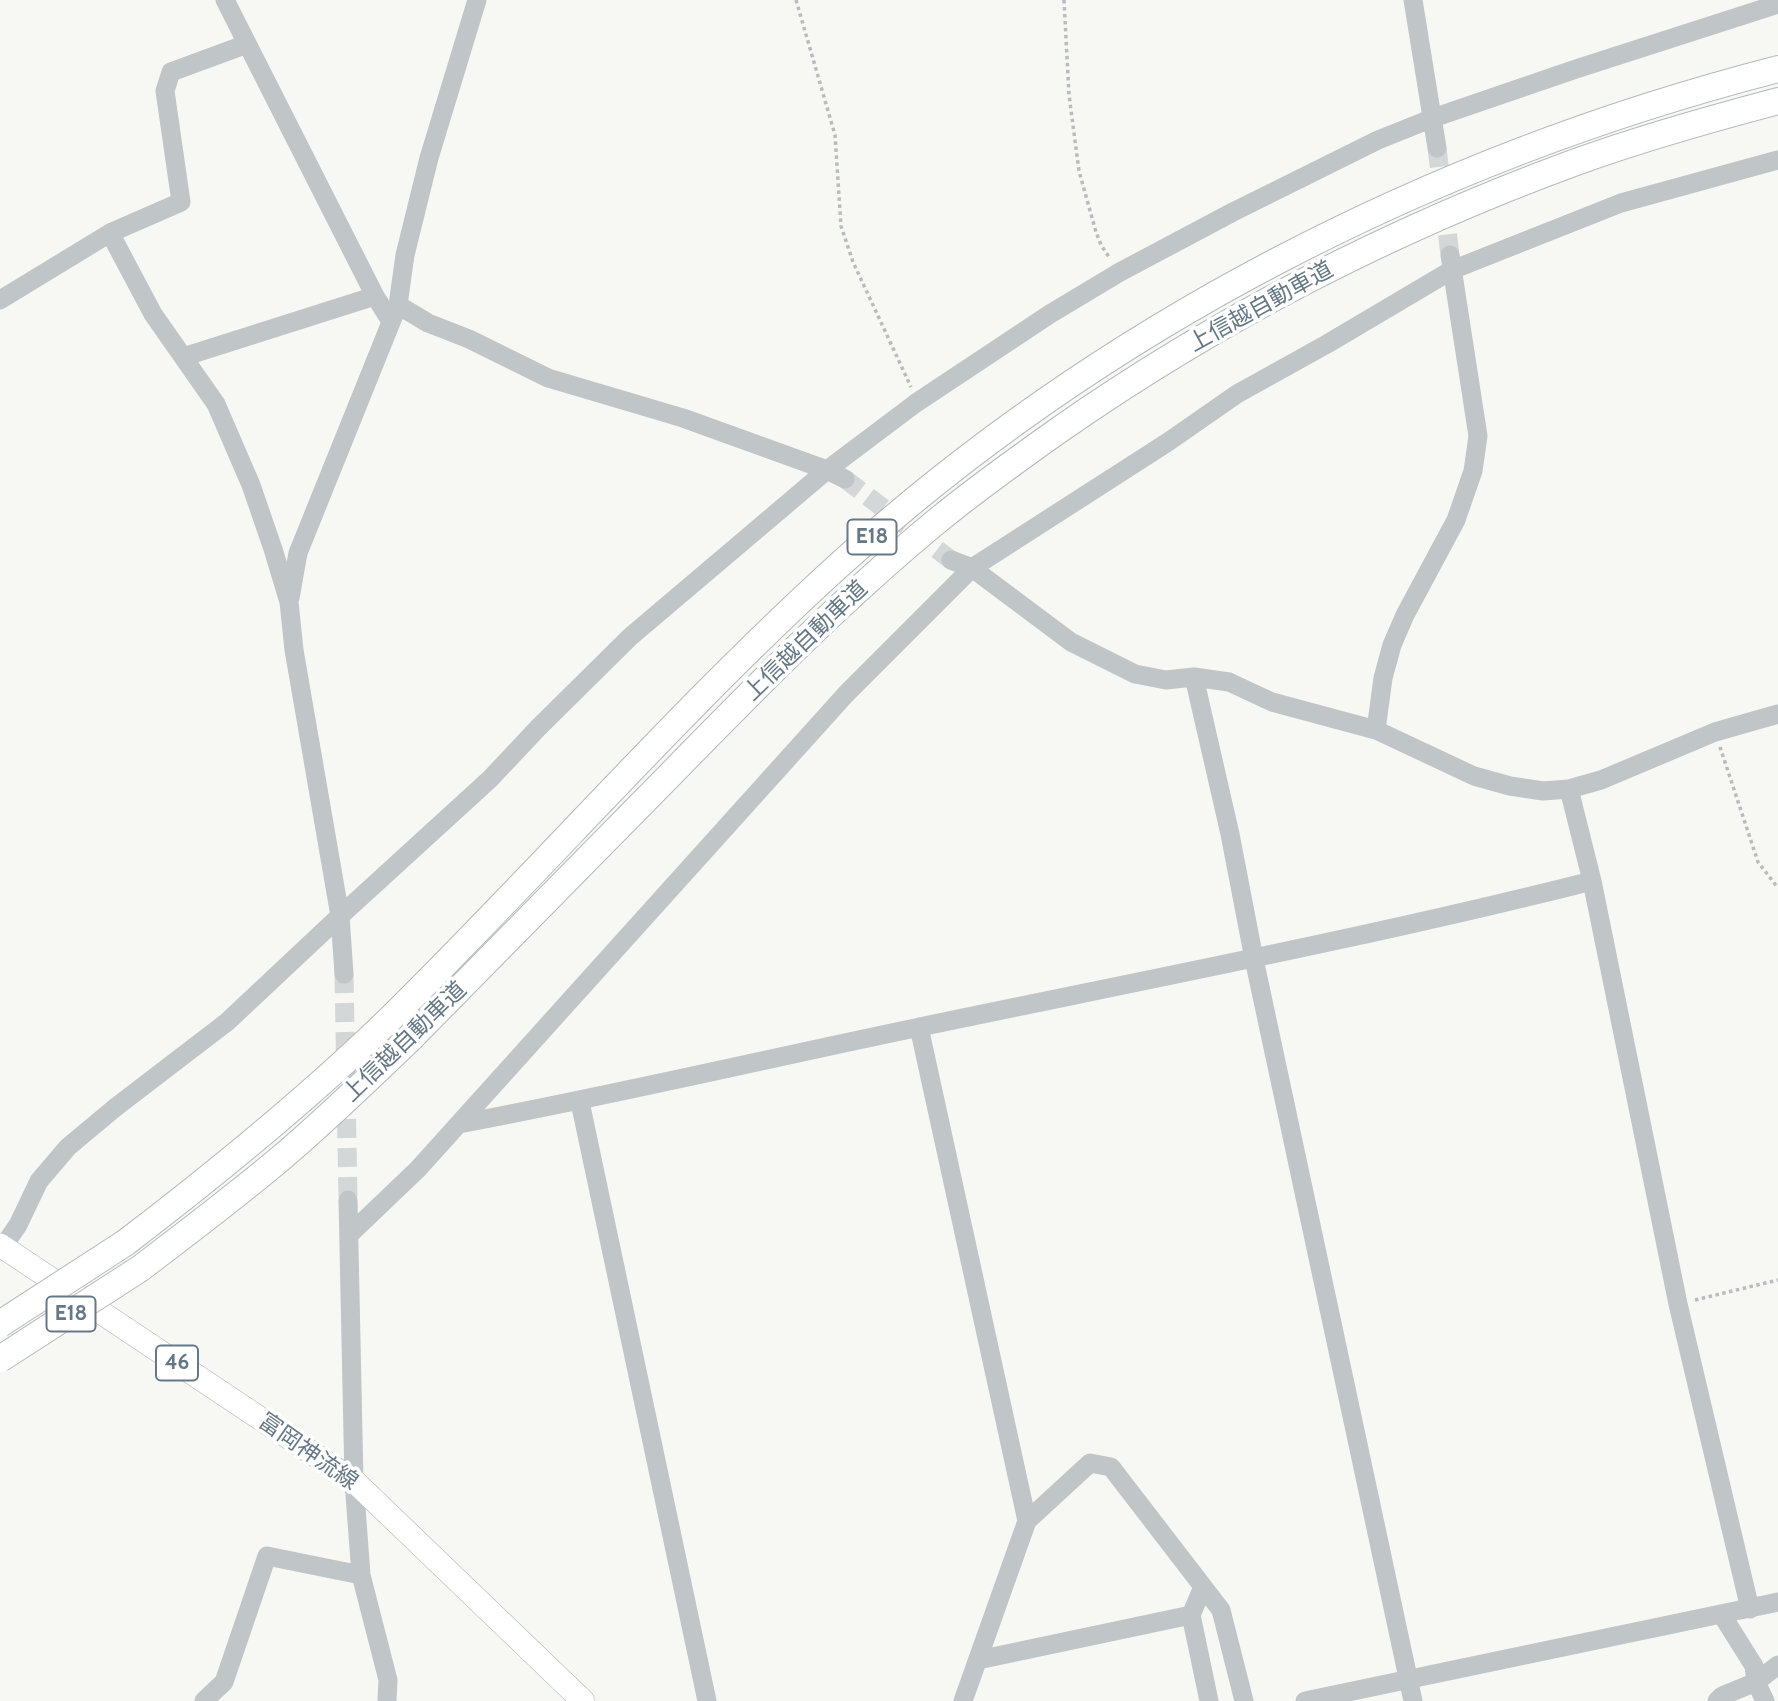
<!DOCTYPE html>
<html>
<head>
<meta charset="utf-8">
<style>
  body { margin:0 }
  canvas { display:block; background:#f7f7f4 }
</style>
</head>
<body>
<canvas width="1778" height="1701"></canvas>
<script>
const g = document.querySelector('canvas').getContext('2d');
g.lineJoin = 'round';
function trace(path, color, width, dash) { g.strokeStyle = color; g.lineWidth = width; g.lineCap = dash ? 'butt' : 'round'; g.setLineDash(dash || []); g.stroke(path); }
function drawText(font, color, halo, rows, align = 'center') {
  g.font = font + ' Cabin,"Noto Sans JP",sans-serif'; g.lineWidth = 7; g.setLineDash([]); g.textBaseline = 'middle'; g.strokeStyle = halo; g.fillStyle = color; for (const [text, x, y, turn = 0] of rows) {
    g.save(); g.translate(x, y); g.rotate((+turn || 0) * Math.PI / 180); g.textAlign = isNaN(turn) ? turn : align; if (halo) g.strokeText(text, 0, 0); g.fillText(text, 0, 0); g.restore();
  }
}
trace(new Path2D(`
  M1437,148l13,107
  M845,479l106,81
  M344,974l4,226`), '#d3d7d8', 19, [19, 10]);
const major = new Path2D(`
  M0,1245l354,236 229,220`);
const highway = new Path2D(`
  M125,1243c93,-71 184,-145 268,-227 150,-148 288,-307 444,-449 265,-241 595,-409 941,-498
  M141,1268c47,-36 95,-72 140,-110 45,-38 88,-80 131,-121 85,-86 170,-173 255,-259 87,-89 174,-178 270,-257 39,-32 81,-62 122,-91 159,-111 334,-201 517,-268 66,-24 134,-43 202,-61`);
trace(major, '#b2b7bb', 24);
trace(highway, '#b4b8bb', 28);
trace(new Path2D(`
  M796,0l39,135 6,91 12,36 58,125
  M1064,0l5,95 10,76 17,61 5,13 8,12
  M1720,747l38,115 20,26
  M1695,1300l83,-20`), '#b8bcbf', 3.5, [3.5, 3.5]);
trace(new Path2D(`
  M225,0l150,296 15,24
  M1413,0l24,148
  M110,233l71,-31 -16,-111 6,-19 76,-28
  M0,300l110,-67 43,81 63,90 35,81 22,64 16,53 5,48 46,266 4,58
  M398,305l30,18 41,16 79,39 135,40 144,52 18,9
  M183,357l192,-61
  M951,560l21,8 99,74 64,32 31,6 28,-3 35,5 43,20 104,28 98,46 36,10 33,5 26,-2 32,-9 114,-48 63,-18
  M290,598l8,-45 100,-248 7,-50 24,-97 48,-158
  M1194,677l36,157 24,125 159,742
  M1376,730l7,-52 9,-33 13,-30 51,-95 17,-49 5,-35 -28,-181
  M1569,789l23,92 86,423 72,305
  M919,1027l108,494
  M580,1102l127,599
  M459,1124c155,-29 307,-65 461,-97 225,-47 450,-90 672,-146
  M348,1200l6,281 7,94 27,105 -1,21
  M350,1234l68,-65 428,-475 126,-126 196,-126 69,-48 90,-50 125,-74 169,-67 157,-43
  M0,1251l18,-26 21,-44 29,-34 48,-40 111,-85 113,-106 150,-137 48,-51 92,-91 197,-167 89,-67 134,-89 70,-42 113,-60 145,-72 55,-22 143,-49 202,-65
  M1191,1615l18,86
  M1722,1615l32,51 2,16 9,19
  M978,1660l213,-45 12,-28
  M204,1701l20,-19 43,-126 94,19
  M963,1701l64,-180 63,-58 21,4 110,143 23,91
  M1305,1701l473,-99
  M1717,1701l5,-5 34,-14 22,-17`), '#c0c5c8', 19);
trace(major, '#fff', 23);
trace(highway, '#fff', 26);
const highwayBridge = new Path2D(`
  M0,1324l125,-81
  M0,1359l141,-91`);
trace(highwayBridge, '#b4b8bb', 28, []);
trace(highwayBridge, '#fff', 26);
for (const [x, y, w] of [
  [872,537,49],
  [71,1314,49],
  [177,1363,42]
]) { const box = new Path2D(); box.roundRect(x - w / 2, y - 17.5, w, 35, 5); g.fillStyle = '#fff'; g.fill(box); trace(box, '#667885', 2); }
drawText('bold 21px', '#667885', null, [
  ["E18",872,537],
  ["E18",71,1314],
  ["46",177,1363]
]);
drawText('23px', '#667885', '#fff', [
  ["上信越自動車道",1261,307,-29],
  ["上信越自動車道",806,641,-44],
  ["上信越自動車道",405,1042,-44],
  ["富岡神流線",308,1452,35]
]);
</script>
</body>
</html>
